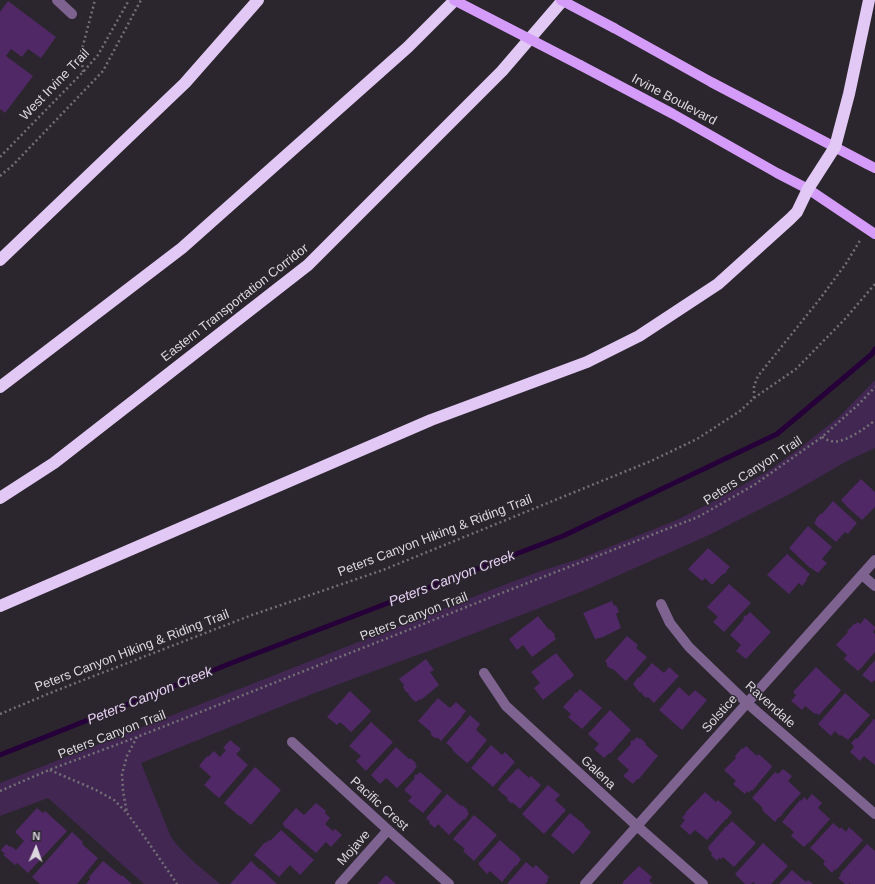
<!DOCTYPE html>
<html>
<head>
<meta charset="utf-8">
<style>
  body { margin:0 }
  #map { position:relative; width:875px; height:884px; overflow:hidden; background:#2b262e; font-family:Arial,sans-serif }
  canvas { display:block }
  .north { position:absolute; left:16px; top:828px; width:40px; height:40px; -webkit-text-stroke:3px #2b262e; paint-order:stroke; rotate:2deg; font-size:11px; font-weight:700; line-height:16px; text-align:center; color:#dbd7dd }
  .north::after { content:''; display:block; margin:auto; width:14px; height:18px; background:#dbd7dd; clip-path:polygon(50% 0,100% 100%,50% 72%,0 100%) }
</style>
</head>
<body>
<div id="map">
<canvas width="875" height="884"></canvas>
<div class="north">N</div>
</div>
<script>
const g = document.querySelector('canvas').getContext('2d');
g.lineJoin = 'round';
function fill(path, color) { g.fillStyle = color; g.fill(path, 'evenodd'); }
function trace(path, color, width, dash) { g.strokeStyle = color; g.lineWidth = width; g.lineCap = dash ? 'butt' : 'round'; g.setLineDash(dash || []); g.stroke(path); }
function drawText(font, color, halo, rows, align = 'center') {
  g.font = font + ' Arial,sans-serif'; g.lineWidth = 3; g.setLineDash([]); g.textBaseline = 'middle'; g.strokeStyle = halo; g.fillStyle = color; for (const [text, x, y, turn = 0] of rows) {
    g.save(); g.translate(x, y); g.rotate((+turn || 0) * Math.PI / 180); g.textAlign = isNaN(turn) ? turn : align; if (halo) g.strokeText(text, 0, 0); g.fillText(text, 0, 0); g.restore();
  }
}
fill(new Path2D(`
  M875,380v68l-28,13 -59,34 -79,40 -126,56 -144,56 -127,47 -171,69 30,74c13,19 32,32 49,47h-76l-96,-86 -48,18v-33l496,-195 45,-17 38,-12 98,-39 43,-22 48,-27 32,-23 39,-31z`), '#422752');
trace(new Path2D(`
  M0,755l234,-93 329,-126 214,-102 95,-80 3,-5`), '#260038', 5);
fill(new Path2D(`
  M8,1l48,36 -15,21 -13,-9 -6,8 -11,-8 -5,7 27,20 -28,37 -5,-4v-97z
  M861,479l14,13v15l-13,13 -17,-15h1l-5,-5z
  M833,501l24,22 -9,11 -3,-2 -9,10 -16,-14v1l-6,-6 2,-2 -1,-1 6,-7 1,1z
  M808,526l24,21 -10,12 5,4 -9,10 -7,-5h-1l-21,-20z
  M708,548l22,19 -4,4 1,1 -3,2v-1l-12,12 -7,-7 -3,3 -14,-12z
  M787,554l23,20 -4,5 1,1 -5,6 -3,-3 -10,11 -22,-19z
  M729,584l22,19 -27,29 -11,-10 5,-5 -11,-10z
  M612,601l2,5 2,-1 3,7 -3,2 5,14 -18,9 -8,2 -12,-26z
  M750,612l21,20 -25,27 -10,-8 5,-6 -11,-10 14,-16 -1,-1 2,-3 1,1z
  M538,616l11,14 1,-1 5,6 -1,1 2,3 -24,18 -9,-12 -6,5 -8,-11z
  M865,618l10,9v2l-2,3 2,2v18l-12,14 -5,5 -14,-12 3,-4 -11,-10 12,-13 -1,-1 7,-7h1l3,-2 2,2z
  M627,636l11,9 -2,3 11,9 -21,24 -13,-12h-2l-4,-3v-3l-2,-2z
  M556,653l18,22 -3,3v1l-2,1v-1l-26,21 -9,-12 6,-5 -9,-11z
  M426,659l8,11 -4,2 9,13 -18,15 -1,-1 -4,3 -3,-2 -5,-6 1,-1 -3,-1 -3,-5 1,-2 -5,-6z
  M875,660v21l-1,-1 -2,3 -10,-8z
  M652,663l12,10 5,-6 10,9 -25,27 -6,-6 -2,1 -4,-4v-2l-2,1 -7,-9 5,-7 1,1z
  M816,667l25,23 -3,4 -19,21 -3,-2 -1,1 -10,-8 -3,4 -11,-9 5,-6 -3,-3z
  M679,687l10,9 6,-6 12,10 -25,30 -23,-20z
  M580,689l22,19 -20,21 -14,-12 3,-3 -8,-7 11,-12v-1l2,-2 1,1z
  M350,691l21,20 -5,6 -15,15 -11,-10 -3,3 -10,-8z
  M845,693l25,22 -22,25 -7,-5 -1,1 -5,-5 -4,5 -13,-12z
  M438,698l12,10 6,-6 10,9 -4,5v1l-21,24 -3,-3h-3l-4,-3v-3l-13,-11z
  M610,710l21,20 -21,24 -1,-1 -5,5 -10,-9 5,-5 -11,-10z
  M470,715l10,9 -4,6 11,10 -13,16v1l-7,6 -15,-13 1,-1 -7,-6z
  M874,719l1,1v45l-11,-9 -4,5 -10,-9 4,-5 -3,-4 5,-5 1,1z
  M371,722l22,20 -27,29 -10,-10 5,-5 -12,-10z
  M637,737l2,2 1,-1 6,5 -1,1 13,12 -20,24 -1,-1 -4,5 -10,-8 6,-6 -12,-11 14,-15 -1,-1 2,-3 1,1z
  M230,740l11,9 -5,5 12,11 -29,33 -15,-13 7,-8 -12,-11 8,-10 1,1 6,-6 6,6 6,-7 -3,-2z
  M491,745l11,10 3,-3 10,10 -22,25 -22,-19z
  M746,746l11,10 1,-2 4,3 8,7 2,3 -20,24 -1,-1 -2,3 -2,-2 -2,3 -12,-10 3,-3 -12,-11 12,-12 -1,-2 7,-8 1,1z
  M396,747l13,12 1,-1 6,5 -1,1 2,2 -5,7 -15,15 -11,-10 -6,6 -9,-9z
  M255,767l26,23 -30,35 -12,-10v1l-15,-13z
  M518,768l11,10 2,-2 10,9 -21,24 -7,-6h-2l-4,-3 1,-2 -8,-6h1l-3,-2 3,-5z
  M783,769l9,7 -4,5 13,12 -19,21h1l-3,3h-1l-4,5 -13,-12 1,-2 -11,-10 23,-26 3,2z
  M420,772l22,19 -19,22 -15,-12 4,-4 -8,-7 11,-12 -1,-1 2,-3 1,1z
  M548,785l12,10 -5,5 11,10 -22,24 -22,-20z
  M705,792l11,10 2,-2 14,12 -5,7h-1l-19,21 -12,-10 -5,5 -10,-9 5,-6 -3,-2 4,-5h-1z
  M447,794l14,12 1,-1 6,5 -1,1 2,2 -4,7 -1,-1 -15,16 -11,-11 -3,4 -6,-5 1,-1 -4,-4z
  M812,794l10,9 -4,5 12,11 -21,24v-1l-5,5 -13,-11 3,-4 -12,-10 18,-22 1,1 3,-4 3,3z
  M316,803l10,8 -1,2 5,5 -5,6 8,7 2,-2 7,6 -11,12 -5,-5 -10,11 -29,-25v1l-3,-2 1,-1 -3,-2 14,-16 8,7z
  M37,808l6,5 2,-2 22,20 -39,42 -11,-10 -2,2 -12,-10 2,-1 -4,-4 5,-6 4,3 1,-1 5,4 8,-9 -9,-9z
  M570,813l15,12 -1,1 7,6 -12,16 -6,6 -22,-19z
  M474,815l23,20 -23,26 -11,-10 2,-2 -12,-10z
  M732,821l24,22 -22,24 -11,-10 -2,2 -2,-1 -2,3 -6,-6 1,-2 -4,-4 1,-1 -1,-1 16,-18 2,-3v1z
  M833,823l7,6 1,-2 5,5 3,-5 14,13 -27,30 -1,-1 -3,4 -9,-9 2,-3 -15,-13z
  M281,830l33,30 -14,15 -10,-10 -11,12 -25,-22 11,-13 1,1 3,-3 1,1z
  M72,832l11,10 -1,2 16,14 -21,26h-37l-8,-7z
  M500,840l13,12v-1l8,8 -3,5 -2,2v-1l-14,17 -12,-11 -3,3 -9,-10z
  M763,843l25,23 -17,18h-16l-2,-2 -2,2h-6l-10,-10z
  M867,844l8,7v33h-24l-2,-1v1h-4l-7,-6 3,-3 -1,-1z
  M103,861l18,15 1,-1 10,9h-46l4,-5 -1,-2z
  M251,861l9,9 1,-1 16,15h-47z
  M526,862l7,6 3,-3 13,12 -2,3 1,1 -3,3h-38z
  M639,866l13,11 -3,4 4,3h-30v-1h-1z
  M792,870l14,12 2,-2 5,4h-34z
  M386,875l10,9h-18z`), '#4f2865');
trace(new Path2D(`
  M83,72l-2,-19 14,-53
  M0,157l83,-85 15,-17 31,-55
  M0,176l13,-11 90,-94 38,-71
  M754,398v-12l4,-10 61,-76 26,-35 16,-26
  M822,437c3,1 6,4 9,4 11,4 35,-13 44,-21
  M0,714l55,-23 197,-76 131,-45 268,-109 46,-22 43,-28 14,-13 42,-29 48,-49 31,-36
  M137,737l-10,19 -5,18 1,17 4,22 19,26 27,39 4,6
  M50,770l46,20 18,10 13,13
  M0,791l49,-21 88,-33 375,-148 186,-72 56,-32 68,-48 37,-33 16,-17`), '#736f76', 2.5, [2, 3]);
trace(new Path2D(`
  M57,0l15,14
  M862,575l13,11
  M661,604l9,19 19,24 58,56 128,111
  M484,673l22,33 131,120 66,58
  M292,742l96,88 61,54
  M340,884l48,-54
  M585,884l290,-324`), '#7e6390', 10);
trace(new Path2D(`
  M614,28l97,54 156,82 8,4
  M580,65l93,49 104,59 31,16 67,45`), '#d59bf9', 10);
trace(new Path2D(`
  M0,260l185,-177 73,-83
  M0,387l182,-139 226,-201 47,-47
  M0,498l54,-35 254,-198 194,-194 61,-71
  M0,606l431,-186 156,-58 52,-26 79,-52 72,-65 7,-7 11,-23 27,-42 14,-53 20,-94`), '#e2c8f4', 12);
trace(new Path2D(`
  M454,0l126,65
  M561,0l53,28`), '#d59bf9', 10);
drawText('13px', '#dbd7dd', '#2b262e', [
  ["West Irvine Trail",55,85,-46],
  ["Irvine Boulevard",674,100,28],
  ["Eastern Transportation Corridor",235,303,-38],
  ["Peters Canyon Trail",753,471,-33],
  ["Peters Canyon Hiking & Riding Trail",435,536,-21],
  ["Peters Canyon Trail",414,617,-21],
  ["Peters Canyon Hiking & Riding Trail",132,651,-21],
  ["Ravendale",770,705,42],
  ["Solstice",720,714,-48],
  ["Peters Canyon Trail",112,735,-21],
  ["Galena",598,773,43],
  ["Pacific Crest",379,804,42],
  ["Mojave",354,848,-48]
]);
drawText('italic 14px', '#e4cef3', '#2b262e', [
  ["Peters Canyon Creek",452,579,-21],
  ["Peters Canyon Creek",150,696,-22]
]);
</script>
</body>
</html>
